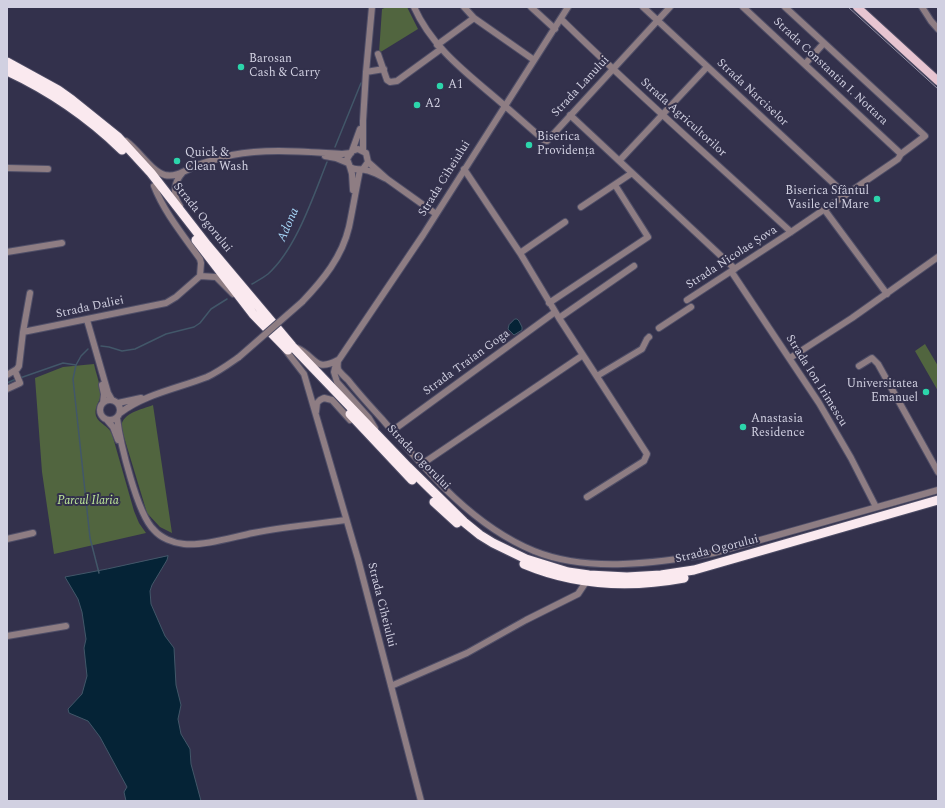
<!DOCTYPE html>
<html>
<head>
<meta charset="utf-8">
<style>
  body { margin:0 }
  #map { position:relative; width:945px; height:808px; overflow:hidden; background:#33314c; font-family:Spectral,serif }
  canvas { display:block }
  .frame { position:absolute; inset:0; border:8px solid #d1d0e1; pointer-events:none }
</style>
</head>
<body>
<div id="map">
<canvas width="945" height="808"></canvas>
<div class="frame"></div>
</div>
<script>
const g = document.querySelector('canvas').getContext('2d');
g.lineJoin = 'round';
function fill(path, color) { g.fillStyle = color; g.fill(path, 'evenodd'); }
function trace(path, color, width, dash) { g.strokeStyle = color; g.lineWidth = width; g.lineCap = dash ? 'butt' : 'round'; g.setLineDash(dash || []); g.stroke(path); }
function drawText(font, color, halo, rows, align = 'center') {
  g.font = font + ' Spectral,serif'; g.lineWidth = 4; g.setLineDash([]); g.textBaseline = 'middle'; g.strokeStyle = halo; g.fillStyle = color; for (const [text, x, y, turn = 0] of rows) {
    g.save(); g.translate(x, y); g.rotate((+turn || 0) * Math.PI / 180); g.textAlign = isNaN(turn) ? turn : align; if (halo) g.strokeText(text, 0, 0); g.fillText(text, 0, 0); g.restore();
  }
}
fill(new Path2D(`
  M387,7h20l11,22 -39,24 3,-44z
  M925,344l13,22v25l-23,-40z
  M94,364c2,10 8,24 6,34 -2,6 -6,11 -4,18 3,8 12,9 16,18l22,77 5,12 7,10 -92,21 -12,-82 -7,-94 28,-11z
  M153,405l19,128 -12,-6 -13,-14 -26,-86c2,-15 20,-17 32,-22z`), '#51653f');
const water = new Path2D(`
  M515,319h2l2,2 3,6v3l-8,5 -6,-6 1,-4z
  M168,556l-1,4 -15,25 -2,6 1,13 14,32 9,12 2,37 5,20 -3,14 3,15 9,15 1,15 10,37h-75l-2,-9 3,-5 -27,-50 -12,-16 -19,-8 -1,-4 14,-15 5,-18 -3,-28 2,-9 -4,-27 -4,-13 -13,-22 42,-8z`);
fill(water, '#052336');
trace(water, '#425769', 1);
trace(new Path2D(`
  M335,147l26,-64
  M252,284c5,-3 11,-6 16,-10 28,-25 45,-77 59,-112
  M101,346l8,1 13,4 13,-2 31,-15 28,-7 6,-4 11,-14 16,-10
  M76,365l-3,14 17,159 9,35
  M20,378l43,-15 13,2 5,-9 7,-7
  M7,383l9,-4`), '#425769', 1.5);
const minor = new Path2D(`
  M414,7c19,43 57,69 91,99 13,11 26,23 39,34l3,1 123,-134
  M464,7l10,11 60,42
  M531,7l24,22
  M643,7l203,188
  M743,7l158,147
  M922,7l9,14 7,8
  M561,19c74,73 153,142 230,213
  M437,45l37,-27
  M378,54l9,26 3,2 7,-1 44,-32
  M805,64l19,-21
  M366,72l18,-3
  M570,115l165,154
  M126,141c13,9 25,30 39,34 12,3 24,-7 35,-11 10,-3 21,-6 32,-9 36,-7 74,-3 110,-1l9,-1
  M352,151l8,-22
  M363,151v-30l3,-49 6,-65
  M325,156l11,2 12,5
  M620,160l87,-93
  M368,162l19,17 49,35
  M350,167l2,7 1,16
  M7,168l41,1
  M363,169l5,-7 -2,-9 -8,-4 -6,2 -5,8 3,8c6,4 9,1 15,3 8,1 15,6 22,9
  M464,169l56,84 39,65 88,136 -3,7 -57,36
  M154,186c10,26 29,49 46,73l1,4 -1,13
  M180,206c-8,-12 -6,-24 3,-34
  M581,207l51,-34
  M824,209l63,85
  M7,252l55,-9
  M520,253l45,-31
  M731,271l88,132 32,55 25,49
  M687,300l104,-68 107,-73 3,-5 24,-18 -140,-129
  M302,302c21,-22 40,-45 47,-75 4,-19 7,-38 11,-57
  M549,303l99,-66 -33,-52
  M559,318l75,-52
  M87,320l21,73 4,7
  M659,328l32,-21
  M23,332l7,-39
  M284,348l20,26 54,185 63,242
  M297,348c19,8 17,25 41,12
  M790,358l62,-40 86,-61
  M338,360c0,3 -1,6 0,9 2,4 7,8 10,11 11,14 22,26 34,39 43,50 89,106 152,132 54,22 124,12 180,2l224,-63
  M859,366l13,-8 6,6 60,108
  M7,375l10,-6 2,-3 4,-34 143,-29 10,-6 24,-21 16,1 17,17
  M597,376l45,-27 5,-10 2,-2
  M102,385l2,9 -1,9
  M7,389l13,-6 -5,-12
  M100 410a10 10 0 1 1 20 0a10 10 0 1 1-20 0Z
  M118,403l23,-5
  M316,412l1,-9 3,-3 4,-2 8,2 18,20
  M120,413c25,-19 59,-25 87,-36 11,-5 22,-13 32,-20
  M117,418c3,24 20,96 37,112 7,8 19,13 30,14 20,2 49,-7 69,-11 31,-6 62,-9 93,-13
  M107,420l6,7 5,13
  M375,428l-6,-10 -32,-36 -3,-10 2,-8 87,-129 145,-228
  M392,431l163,-119
  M422,464l161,-109
  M7,539l26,-6
  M7,636l59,-10
  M391,686l76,-33 59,-33 52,-26 8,-12`);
const major = new Path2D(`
  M857,7l81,74`);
const highway = new Path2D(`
  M7,62l51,28 14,10 46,37 33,36 56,72 85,101 116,121 56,55 16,13 13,8 33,16 42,13 21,3 38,2 34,-2 33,-5 244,-70
  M7,71c43,20 81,46 115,79
  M196,240l57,74 35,36
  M350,414l62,66
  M434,502l23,21
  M524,564c50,21 106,24 160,14`);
trace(minor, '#4f4e67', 8);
trace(major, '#4f4e67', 10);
trace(highway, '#4f4e67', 11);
trace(minor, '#8e7d83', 6);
trace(major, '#e7c5d1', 8);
trace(highway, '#fae9ef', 9);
trace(new Path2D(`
  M848,7l90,82`), '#9493a8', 1);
const minorBridge = new Path2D(`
  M239,357l63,-55`);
trace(minorBridge, '#4f4e67', 8, []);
trace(minorBridge, '#8e7d83', 6);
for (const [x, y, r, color] of [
  [241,67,4,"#2cd5ab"],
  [440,86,4,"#2cd5ab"],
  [417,105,4,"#2cd5ab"],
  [529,145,4,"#2cd5ab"],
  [177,161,4,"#2cd5ab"],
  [877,199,4,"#2cd5ab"],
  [926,392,4,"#2cd5ab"],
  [743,427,4,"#2cd5ab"]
]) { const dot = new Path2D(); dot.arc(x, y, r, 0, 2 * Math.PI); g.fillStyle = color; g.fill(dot); trace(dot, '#33314c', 1.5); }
drawText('12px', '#d1d0e1', '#33314c', [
  ["Barosan",249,60],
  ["Cash & Carry",249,74],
  ["A1",448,86],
  ["A2",425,105],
  ["Biserica",537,138],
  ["Providența",537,152],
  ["Quick &",185,154],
  ["Clean Wash",185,168],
  ["Biserica Sfântul",869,192,"right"],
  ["Vasile cel Mare",869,206,"right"],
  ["Universitatea",918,385,"right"],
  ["Emanuel",918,399,"right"],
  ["Anastasia",751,420],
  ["Residence",751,434]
], 'left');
drawText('12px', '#d1d0e1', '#33314c', [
  ["Strada Constantin I. Nottara",830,72,43],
  ["Strada Lanului",581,87,-47],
  ["Strada Narciselor",752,93,43],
  ["Strada Agricultorilor",683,118,42],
  ["Strada Ciheiului",445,179,-58],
  ["Strada Ogorului",202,218,51],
  ["Strada Nicolae Șova",732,258,-33],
  ["Strada Daliei",90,308,-12],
  ["Strada Traian Goga",467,363,-36],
  ["Strada Ion Irimescu",816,381,58],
  ["Strada Ogorului",418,458,46],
  ["Strada Ogorului",717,550,-14],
  ["Strada Ciheiului",381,605,76]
]);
drawText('italic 12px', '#c0ea9a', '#33314c', [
  ["Parcul Ilaria",88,502]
]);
drawText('italic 13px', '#a6d5f7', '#33314c', [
  ["Adona",289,225,-66]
]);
</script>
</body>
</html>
